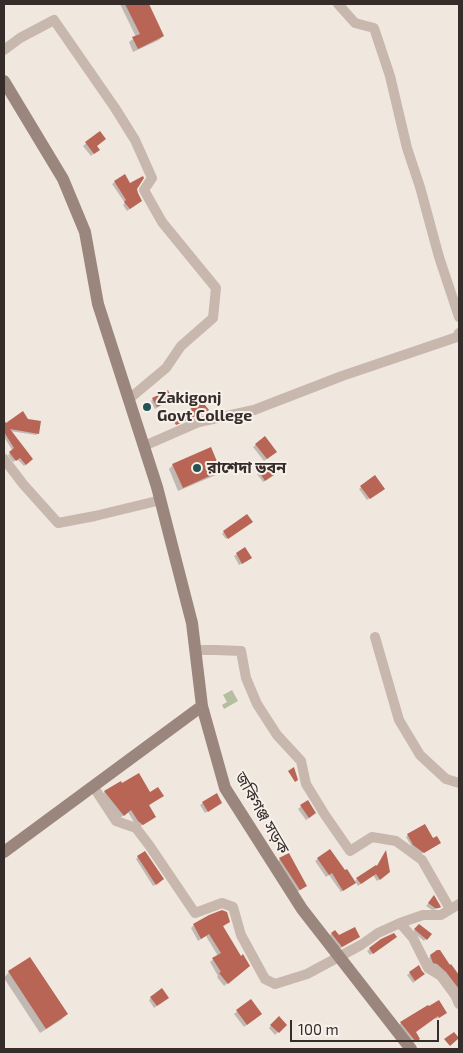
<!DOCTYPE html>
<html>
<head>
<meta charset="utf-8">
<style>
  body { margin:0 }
  #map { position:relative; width:463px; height:1053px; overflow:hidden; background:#f0e7df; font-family:"Exo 2",sans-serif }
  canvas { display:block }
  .frame { position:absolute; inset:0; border:5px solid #362d2a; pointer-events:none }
  .scale { position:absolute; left:290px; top:1020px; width:149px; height:22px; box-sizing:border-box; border:2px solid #362d2a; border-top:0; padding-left:6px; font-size:15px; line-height:18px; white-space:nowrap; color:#362d2a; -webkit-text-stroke:4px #f8f1eb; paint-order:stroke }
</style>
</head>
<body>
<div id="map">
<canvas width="463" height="1053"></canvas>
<div class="frame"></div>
<div class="scale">100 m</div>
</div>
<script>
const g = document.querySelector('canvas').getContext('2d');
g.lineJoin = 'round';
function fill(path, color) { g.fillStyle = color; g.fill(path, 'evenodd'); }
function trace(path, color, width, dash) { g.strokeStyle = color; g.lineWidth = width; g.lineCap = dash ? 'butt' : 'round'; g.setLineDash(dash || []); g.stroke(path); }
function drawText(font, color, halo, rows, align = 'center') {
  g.font = font + ' "Exo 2","Noto Sans Bengali",sans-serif'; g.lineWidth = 4; g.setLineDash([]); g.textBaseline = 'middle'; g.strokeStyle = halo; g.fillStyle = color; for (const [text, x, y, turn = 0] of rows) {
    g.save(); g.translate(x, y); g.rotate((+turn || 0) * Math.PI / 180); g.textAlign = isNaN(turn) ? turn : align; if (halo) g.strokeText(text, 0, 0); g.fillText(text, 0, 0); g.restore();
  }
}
fill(new Path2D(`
  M232,690l6,11 -14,8 -2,-4 5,-3 -4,-7z`), '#b6bea1');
fill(new Path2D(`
  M120,4h27l16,32 -4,4 -26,12 -4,-10 7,-5z
  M100,132l-5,14 1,6 -5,4 -8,-10z
  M115,182l15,3 6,4 2,14 -11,8 -4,-6 2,-2 -13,-19z
  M153,399h18l-16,10 -4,-8z
  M4,422l2,3 32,8 -2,2 -26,-4 22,28 -8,7 -7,-7 -4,3 -5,-7 5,-4 -9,-14z
  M265,438l8,16 -9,7 -11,-14z
  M173,465l47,6 -4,4 -38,16 -9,-22z
  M259,471l14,4 -10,7 -6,-8z
  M375,477l7,14 -15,9 -8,-11z
  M249,523l-23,16 -4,-5 2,-2z
  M245,549l3,11 -9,5 -5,-9z
  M122,785l37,13 -11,8 4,13 -13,8 -4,-3 -7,-12 -8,6 -18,-24 3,-2z
  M307,802l5,14 -6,4 -8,-11z
  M203,803l15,2 -13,8 -5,-8z
  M408,835l29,9 -16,10 -9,-7 -6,-10z
  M385,852l2,22 -10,7 -4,-6 -15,11 -3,-5 -14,11 -12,-17 -3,2 -11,-16 3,-2 36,23 3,-3 19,-12z
  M138,857l22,25 -7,4 -17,-27z
  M280,859l26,27 -9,6 -19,-30z
  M434,897l5,10 -2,2 -5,1 -6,-4z
  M229,922l-7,5 23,42 -21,17 -7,-9 1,-1 -8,-14 8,-6 -12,-20 -8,5 -7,-13 3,-3z
  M419,925l11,9 -6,7 -11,-9z
  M335,931l4,5 20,1 -20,12 -10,-13z
  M393,939l-23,16 -3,-4 3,-2z
  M431,956l19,11 1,-1 8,11v18l-28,-30 -2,-7z
  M9,972l58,42 -6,6 -21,13 -36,-55z
  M410,973l14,1 -11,9 -6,-8z
  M151,998l14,2 -11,8 -5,-8z
  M251,1001l7,15 -14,11 -10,-13z
  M443,1015l-7,4 -1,-1 -21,14 2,9 -3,2 -14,-18 2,-2z
  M279,1018l6,7 -10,10 -6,-7z`), '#0003');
fill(new Path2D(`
  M125,4h24l15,32 -26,13 -6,-12 8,-3z
  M100,131l6,8 -9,7 3,4 -6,4 -9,-12z
  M125,174l5,9 13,-7 1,2 -7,11 1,4 4,8 -12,8 -6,-7 2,-2 -12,-19z
  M168,390l4,9 -15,8 -5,-9z
  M201,400l8,10 -6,4 -7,2 -20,9 -3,-5 15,-9z
  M23,411l5,8 13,2 -2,13 -29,-5 23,30 -7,6 -6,-7 -4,3 -7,-9 5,-4 -10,-16v-12l2,3z
  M265,436l12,16 -10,7 -12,-15z
  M211,447l10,24 -38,17 -11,-24z
  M270,463l7,10 -12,8 -7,-11z
  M375,475l10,14 -15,10 -10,-13z
  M247,514l6,8 -25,17 -5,-8z
  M245,547l7,11 -10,6 -6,-11z
  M294,767l4,13 -3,2 -7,-11z
  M139,773l11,19 8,-5 6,9 -15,9 7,12 -13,8 -5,-4 -7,-11 -7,6 -20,-25 17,-10 1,2z
  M217,793l5,10 -14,9 -6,-10z
  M308,800l8,13 -7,5 -9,-13z
  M425,824l8,14 4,-2 4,7 -17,10 -11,-8 -6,-11z
  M330,849l15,21 2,-1 9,14 -13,8 -11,-18 -3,2 -12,-17z
  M386,850l4,22 -10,8 -4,-6 -15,10 -5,-6 20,-13 1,1z
  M145,851l19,28 -8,6 -19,-29z
  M289,853l18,33 -7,4 -21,-32z
  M434,895l7,12 -2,1h-4l-7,-5z
  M222,910l5,2 3,10 -7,4 18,30 2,-2 7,12 -22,18 -9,-11 2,-1 -9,-14 9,-5 -12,-19 -8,5 -8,-15 16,-9z
  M419,924l13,10 -5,6 -13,-11z
  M355,927l5,10 -18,10 -11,-14 4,-3 4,5z
  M394,933l3,4 -24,17 -4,-6 12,-9z
  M437,950h3l10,15 1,-1 8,11v14l-13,-17 -9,-8 -4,-1 -3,-8z
  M30,957l38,57 -22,15 -38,-58z
  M419,965l3,6 3,3 -10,7 -6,-9z
  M162,988l7,10 -12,8 -7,-9z
  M251,999l11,15 -15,11 -11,-15z
  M439,1000l8,13 -8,5 -1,-2 -22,16 4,7 -4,3 -16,-20 28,-17 1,1z
  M279,1016l8,9 -8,8 -9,-8z
  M454,1032l5,6 -9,8 -6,-7z`), '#b86555');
trace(new Path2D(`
  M338,4l17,19 19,5 16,48 17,72 13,39 19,70 20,60
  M4,50l16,-12 34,-18 61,88 20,32 17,38 -8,12 18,32 54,66 -3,30 -32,28 -15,22 -37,31
  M144,446l55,-24 55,-12 88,-34 115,-39 2,-4
  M4,459l19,25 35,39 37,-7 66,-16
  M375,637l24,83 21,35 26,24 13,4
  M196,650h19l26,1 5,27 11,26 20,31 24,26 5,23 19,31 25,36 22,-14 24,4 26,19 28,49
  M93,786l23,35 20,7 13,17 46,68 27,-10 11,4 8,28 24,44 10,5 32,-10 54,-29 17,-12 22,-10 23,-8h18l18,-11
  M400,923l13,15 15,30 13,8 14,19 4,9`), '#c7b7ad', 10);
trace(new Path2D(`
  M4,81l59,98 22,53 13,72 59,183 35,136 10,83 23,82 77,121 109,140
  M4,852l198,-146`), '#9b867e', 12);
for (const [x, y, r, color] of [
  [147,407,5,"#255352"],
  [197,468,5,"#255352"]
]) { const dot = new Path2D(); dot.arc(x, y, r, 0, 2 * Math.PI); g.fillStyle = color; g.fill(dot); trace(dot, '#f8f1eb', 2); }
drawText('bold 16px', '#362d2a', '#f8f1eb', [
  ["Zakigonj",157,398],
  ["Govt College",157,416],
  ["রাশেদা ভবন",207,468]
], 'left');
drawText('16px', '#362d2a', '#f8f1eb', [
  ["জকিগঞ্জ সড়ক",262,813,60]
]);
</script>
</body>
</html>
